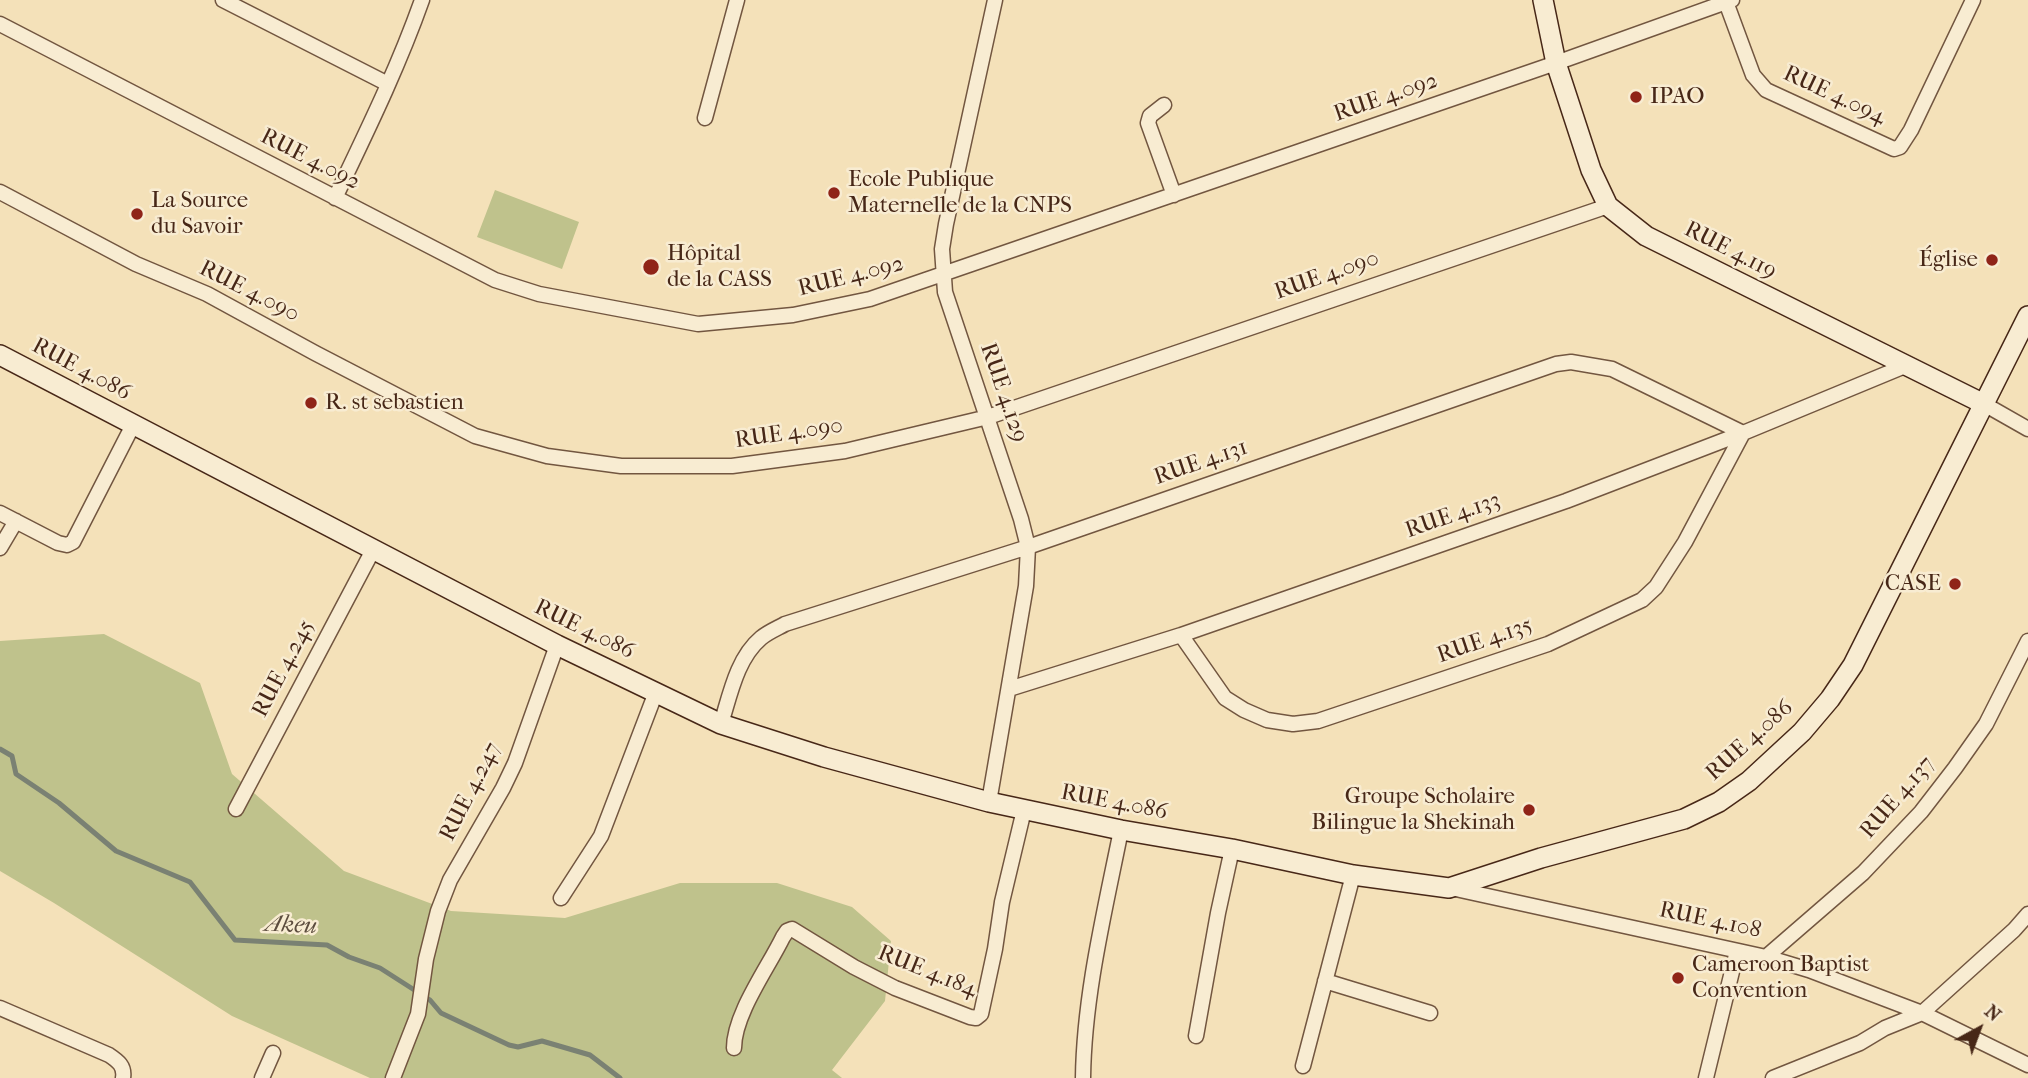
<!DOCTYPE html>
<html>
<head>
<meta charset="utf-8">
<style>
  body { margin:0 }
  #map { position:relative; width:2028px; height:1078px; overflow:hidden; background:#f4e1b9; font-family:"IM FELL French Canon",serif }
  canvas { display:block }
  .north { position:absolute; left:1944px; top:994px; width:70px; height:70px; -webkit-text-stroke:5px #f8ecd2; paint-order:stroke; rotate:41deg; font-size:19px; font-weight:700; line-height:28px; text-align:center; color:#472717 }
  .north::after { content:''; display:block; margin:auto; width:24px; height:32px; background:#472717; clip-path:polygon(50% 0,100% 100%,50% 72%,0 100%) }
</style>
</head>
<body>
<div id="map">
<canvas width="2028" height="1078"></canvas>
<div class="north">N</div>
</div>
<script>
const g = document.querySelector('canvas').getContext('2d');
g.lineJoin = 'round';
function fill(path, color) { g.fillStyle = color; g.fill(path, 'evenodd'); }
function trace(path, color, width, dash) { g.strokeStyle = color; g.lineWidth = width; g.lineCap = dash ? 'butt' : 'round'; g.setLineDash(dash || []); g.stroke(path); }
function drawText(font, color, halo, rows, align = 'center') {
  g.font = font + ' "IM FELL French Canon",serif'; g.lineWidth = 5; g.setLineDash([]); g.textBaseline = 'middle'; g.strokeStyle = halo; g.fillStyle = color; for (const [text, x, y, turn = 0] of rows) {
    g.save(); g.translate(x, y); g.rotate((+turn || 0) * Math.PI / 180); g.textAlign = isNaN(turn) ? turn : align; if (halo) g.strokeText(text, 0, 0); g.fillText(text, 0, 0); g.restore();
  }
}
fill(new Path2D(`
  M495,190l84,32 -17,47 -85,-32z
  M104,634l96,49 32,91 112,97 107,40 114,7 115,-35h97l75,24 39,34 -6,60 -53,69 10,8h-472l-138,-62 -178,-113 -54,-32v-230z`), '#bfc28c');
trace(new Path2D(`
  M0,749l12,7 4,18 43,29 57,48 74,31 45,58 92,5 22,12 31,11 50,32 11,13 68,32 9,2 24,-6 48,14 30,23`), '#7a8173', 5);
const street = new Path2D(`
  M223,0l165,84
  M1726,2l27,73 13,15 128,59 6,-2 11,-17 62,-130
  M0,24l495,256 44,14 159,30 95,-9 77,-16 686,-236 176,-63
  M1164,105l-14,11 -2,7 26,72
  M705,118l32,-118
  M0,192l136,72 71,30 108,59 160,83 72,20 74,10h111l113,-15 143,-34 620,-211
  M335,198c31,-65 63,-130 87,-198
  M1984,404l44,25
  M0,513l58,30 9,2 6,-3 60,-117
  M0,548l16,-27
  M1009,689l172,-54 385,-134 177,-68 162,-67
  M721,724c9,-29 16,-66 40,-86 7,-6 17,-10 24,-14l243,-77 528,-183 15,-2 41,7 131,64 -58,109 -29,45 -14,13 -94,44 -230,77 -25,3 -26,-4 -23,-10 -19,-12 -44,-63
  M989,802l37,-216 2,-39 -7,-28 -76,-227 -3,-43 4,-25 49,-224
  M236,809l137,-259
  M1451,888l315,69 43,13 113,43 106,52
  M561,898l40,-62 55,-144
  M1766,957l97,-84 58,-61 34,-44 31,-44 42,-83
  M1325,981l105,32
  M0,1008l109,47c9,6 16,11 14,23
  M1196,1036l22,-123 14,-64
  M734,1048c0,-34 34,-80 49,-111l4,-6 5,-2 62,38 41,21 75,29 6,1 5,-4 14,-65 7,-47 22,-92
  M1303,1066l50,-191
  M262,1078l11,-25
  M393,1078l25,-64 8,-55 12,-48 12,-31 53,-92 12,-25 42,-118
  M1083,1078c1,-83 22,-168 38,-248
  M1706,1078l31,-127
  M1773,1078l87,-35 25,-15 37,-15 92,-83 14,-16`);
const secondary = new Path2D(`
  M1543,0l13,63 35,107 17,36 38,30 338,168
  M0,355l557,290 164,79 103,33 165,45 132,28 111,19 121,26 96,13 92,-30 143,-39 35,-17 30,-21 53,-49 28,-33 23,-34 175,-349`);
trace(street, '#725640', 17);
trace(secondary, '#472717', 22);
trace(street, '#f8ecd2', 14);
trace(secondary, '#f8ecd2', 19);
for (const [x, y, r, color] of [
  [1636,97,7,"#8f2418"],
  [834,193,7,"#8f2418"],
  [137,214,7,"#8f2418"],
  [1992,260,7,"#8f2418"],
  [651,267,9,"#8f2418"],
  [311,403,7,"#8f2418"],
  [1955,584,7,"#8f2418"],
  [1529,810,7,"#8f2418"],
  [1678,978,7,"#8f2418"]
]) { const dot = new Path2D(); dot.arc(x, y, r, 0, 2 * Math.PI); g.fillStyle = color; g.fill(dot); trace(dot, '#f8ecd2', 2.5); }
drawText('23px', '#472717', '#f8ecd2', [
  ["RUE 4.094",1834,96,25],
  ["RUE 4.092",1386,98,-19],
  ["RUE 4.092",310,160,27],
  ["RUE 4.119",1730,251,27],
  ["RUE 4.090",1327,276,-19],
  ["RUE 4.092",851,277,-14],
  ["RUE 4.090",249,292,27],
  ["RUE 4.086",81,370,28],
  ["RUE 4.129",1003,393,71],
  ["RUE 4.090",789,434,-8],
  ["RUE 4.131",1201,463,-19],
  ["RUE 4.133",1453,516,-19],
  ["RUE 4.086",584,630,26],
  ["RUE 4.135",1485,641,-19],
  ["RUE 4.245",284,669,-62],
  ["RUE 4.086",1750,741,-42],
  ["RUE 4.247",471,792,-63],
  ["RUE 4.137",1898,798,-49],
  ["RUE 4.086",1114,803,11],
  ["RUE 4.108",1710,921,12],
  ["RUE 4.184",927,972,22]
]);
drawText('23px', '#472717', '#f8ecd2', [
  ["IPAO",1650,97],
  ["Ecole Publique",848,180],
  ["Maternelle de la CNPS",848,206],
  ["La Source",151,201],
  ["du Savoir",151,227],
  ["Hôpital",667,254],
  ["de la CASS",667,280],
  ["Église",1978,260,"right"],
  ["R. st sebastien",325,403],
  ["CASE",1941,584,"right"],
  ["Groupe Scholaire",1515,797,"right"],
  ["Bilingue la Shekinah",1515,823,"right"],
  ["Cameroon Baptist",1692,965],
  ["Convention",1692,991]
], 'left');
drawText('italic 24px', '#5c4c3e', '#f8ecd2', [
  ["Akeu",291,926,3]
]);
</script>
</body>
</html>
